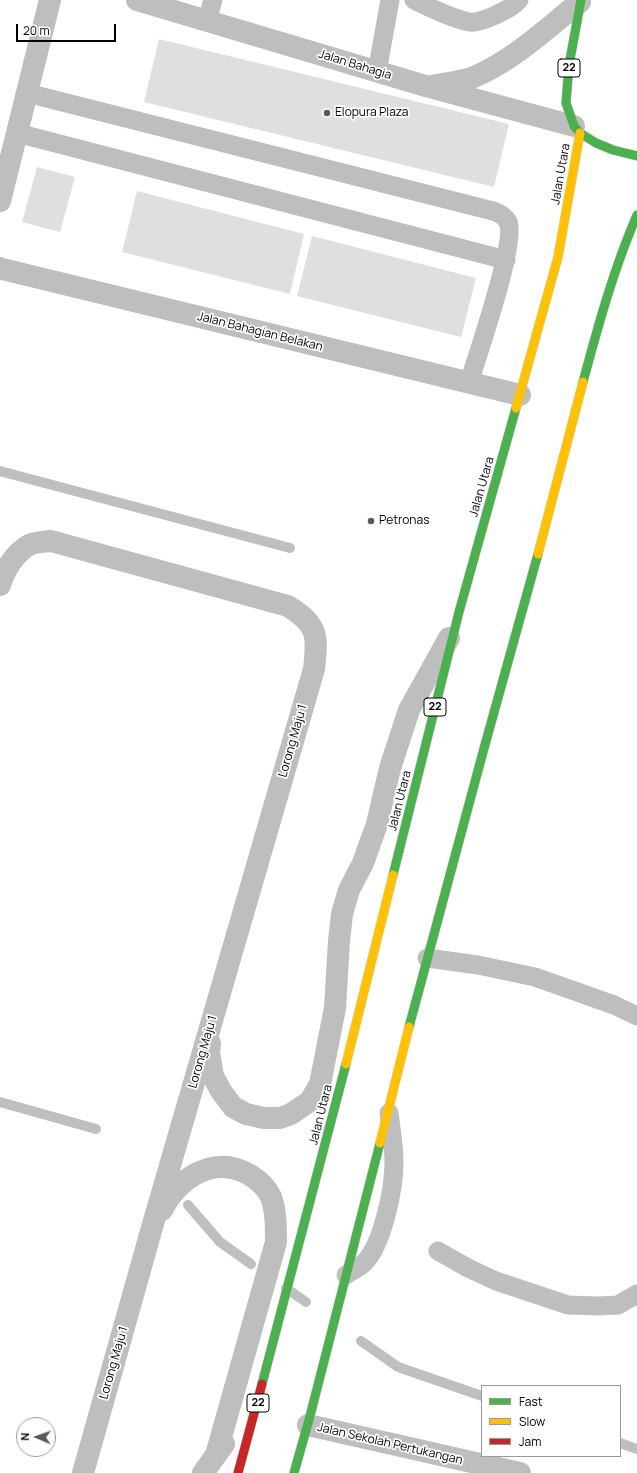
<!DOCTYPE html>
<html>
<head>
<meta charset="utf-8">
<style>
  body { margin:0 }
  #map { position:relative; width:637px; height:1473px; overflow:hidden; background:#fff; font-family:Manrope,sans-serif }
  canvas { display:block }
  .legend { position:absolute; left:481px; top:1385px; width:140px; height:72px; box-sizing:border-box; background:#fff; border:1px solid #999; margin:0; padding:5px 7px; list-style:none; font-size:12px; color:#000 }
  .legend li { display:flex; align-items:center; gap:8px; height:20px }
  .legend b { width:20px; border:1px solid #999 }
  .north { position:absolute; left:16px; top:1417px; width:40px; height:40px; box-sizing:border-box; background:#fff; border:1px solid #999; border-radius:50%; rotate:272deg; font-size:11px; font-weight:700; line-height:16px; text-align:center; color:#000 }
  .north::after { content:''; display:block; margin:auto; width:14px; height:18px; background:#595959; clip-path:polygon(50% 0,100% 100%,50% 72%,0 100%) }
  .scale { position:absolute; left:16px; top:24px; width:100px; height:18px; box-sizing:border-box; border:2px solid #000; border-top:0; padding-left:5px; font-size:12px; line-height:14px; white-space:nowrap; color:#000; -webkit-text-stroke:3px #fff; paint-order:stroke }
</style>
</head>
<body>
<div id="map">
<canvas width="637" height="1473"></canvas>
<ul class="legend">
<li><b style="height:5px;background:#4caf50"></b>Fast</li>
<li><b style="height:5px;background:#ffc107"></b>Slow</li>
<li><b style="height:5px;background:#c62828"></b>Jam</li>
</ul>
<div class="north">N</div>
<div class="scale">20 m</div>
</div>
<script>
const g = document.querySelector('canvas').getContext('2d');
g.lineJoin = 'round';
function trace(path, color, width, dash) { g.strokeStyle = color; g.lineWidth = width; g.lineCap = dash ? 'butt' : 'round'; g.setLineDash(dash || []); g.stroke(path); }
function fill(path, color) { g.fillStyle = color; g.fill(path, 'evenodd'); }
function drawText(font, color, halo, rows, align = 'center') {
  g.font = font + ' Manrope,sans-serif'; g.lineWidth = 3.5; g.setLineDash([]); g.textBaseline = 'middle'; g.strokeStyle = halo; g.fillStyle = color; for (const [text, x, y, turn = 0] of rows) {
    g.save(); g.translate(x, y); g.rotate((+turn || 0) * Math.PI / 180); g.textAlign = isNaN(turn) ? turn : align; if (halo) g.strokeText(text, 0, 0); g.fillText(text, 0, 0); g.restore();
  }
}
trace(new Path2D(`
  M0,471l290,77
  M0,1102l96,27
  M188,1205l32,37 31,22
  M286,1288l20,14
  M361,1341l37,26 84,29
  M620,1443l17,6`), '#bfbfbf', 10);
fill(new Path2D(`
  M159,39l350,85 -15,63 -350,-85z
  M37,167l38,10 -15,55 -38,-10z
  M137,191l167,43 -14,60 -168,-42z
  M312,236l164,42 -15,59 -164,-41z`), '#dfdfdf');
const fast = new Path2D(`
  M581,0l-12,65 -3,38 8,23 6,7 16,10 17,7 24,6
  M583,382c15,-56 31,-114 54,-167
  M393,875l66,-263 57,-204
  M409,1027l74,-275 55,-198
  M262,1384l84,-320
  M294,1473l16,-57 70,-273`);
const slow = new Path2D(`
  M516,408l42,-151 22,-124
  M538,554l45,-172
  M346,1064l47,-189
  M380,1143l29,-116`);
const jam = new Path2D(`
  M238,1473l24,-89`);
trace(fast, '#dbdbdb', 10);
trace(slow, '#dbdbdb', 10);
trace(jam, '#dbdbdb', 10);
trace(new Path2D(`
  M414,0c17,8 36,18 55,22 11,2 43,-13 50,-22
  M207,21l6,-21
  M377,72l13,-72
  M27,93l466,118c6,2 12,5 15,11 9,20 -31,134 -39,161
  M17,133l489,127
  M427,958l51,7 57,12 79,28 23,11
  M438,1251l30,17 28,13 72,24 30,1 20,-1 19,-11
  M346,1275c5,-4 13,-7 18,-12 19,-19 30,-75 30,-101 0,-17 -3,-33 -5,-49`), '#bebebe', 19);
trace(new Path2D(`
  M137,0l292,87 145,39
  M432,86c13,-3 29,-4 42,-9 40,-17 73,-49 106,-75
  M0,201l50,-201
  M0,268l2,1 518,126
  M0,585c5,-16 15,-32 29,-40 6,-3 15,-3 22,-4l237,65c30,19 30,29 26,63l-163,562 -68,242
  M210,1043l-1,9 4,24 8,15 12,16 13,7 18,4h16l11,-4 19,-13 10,-17 15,-76 4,-67 3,-27 7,-24 14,-27 14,-39 13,-56 19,-58 40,-72
  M162,1210c17,-33 53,-56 88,-35 8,5 17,13 21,22 5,14 5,30 5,45l-60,213
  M308,1425l212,48
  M203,1473l21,-29`), '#bebebe', 22);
trace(fast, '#4caf50', 9);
trace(slow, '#ffc107', 9);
trace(jam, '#c62828', 9);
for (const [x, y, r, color] of [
  [327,113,4,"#595959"],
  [371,521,4,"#595959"]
]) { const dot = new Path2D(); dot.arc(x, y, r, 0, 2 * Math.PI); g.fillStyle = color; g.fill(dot); trace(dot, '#fff', 1.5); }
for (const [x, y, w] of [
  [569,68,22],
  [435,707,22],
  [258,1403,22]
]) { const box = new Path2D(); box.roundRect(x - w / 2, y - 9, w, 18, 3); g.fillStyle = '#fff'; g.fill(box); trace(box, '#000', 1); }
drawText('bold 11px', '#000', null, [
  ["22",569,68],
  ["22",435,707],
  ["22",258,1403]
]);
drawText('12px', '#000', '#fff', [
  ["Jalan Bahagia",355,65,17],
  ["Jalan Utara",561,174,-80],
  ["Jalan Bahagian Belakan",260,332,14],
  ["Jalan Utara",482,487,-74],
  ["Lorong Maju 1",293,741,-74],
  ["Jalan Utara",400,801,-76],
  ["Lorong Maju 1",203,1052,-74],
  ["Jalan Utara",321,1115,-76],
  ["Lorong Maju 1",114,1363,-74],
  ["Jalan Sekolah Pertukangan",390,1444,13]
]);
drawText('12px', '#000', '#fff', [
  ["Elopura Plaza",335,113],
  ["Petronas",379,521]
], 'left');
</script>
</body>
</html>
